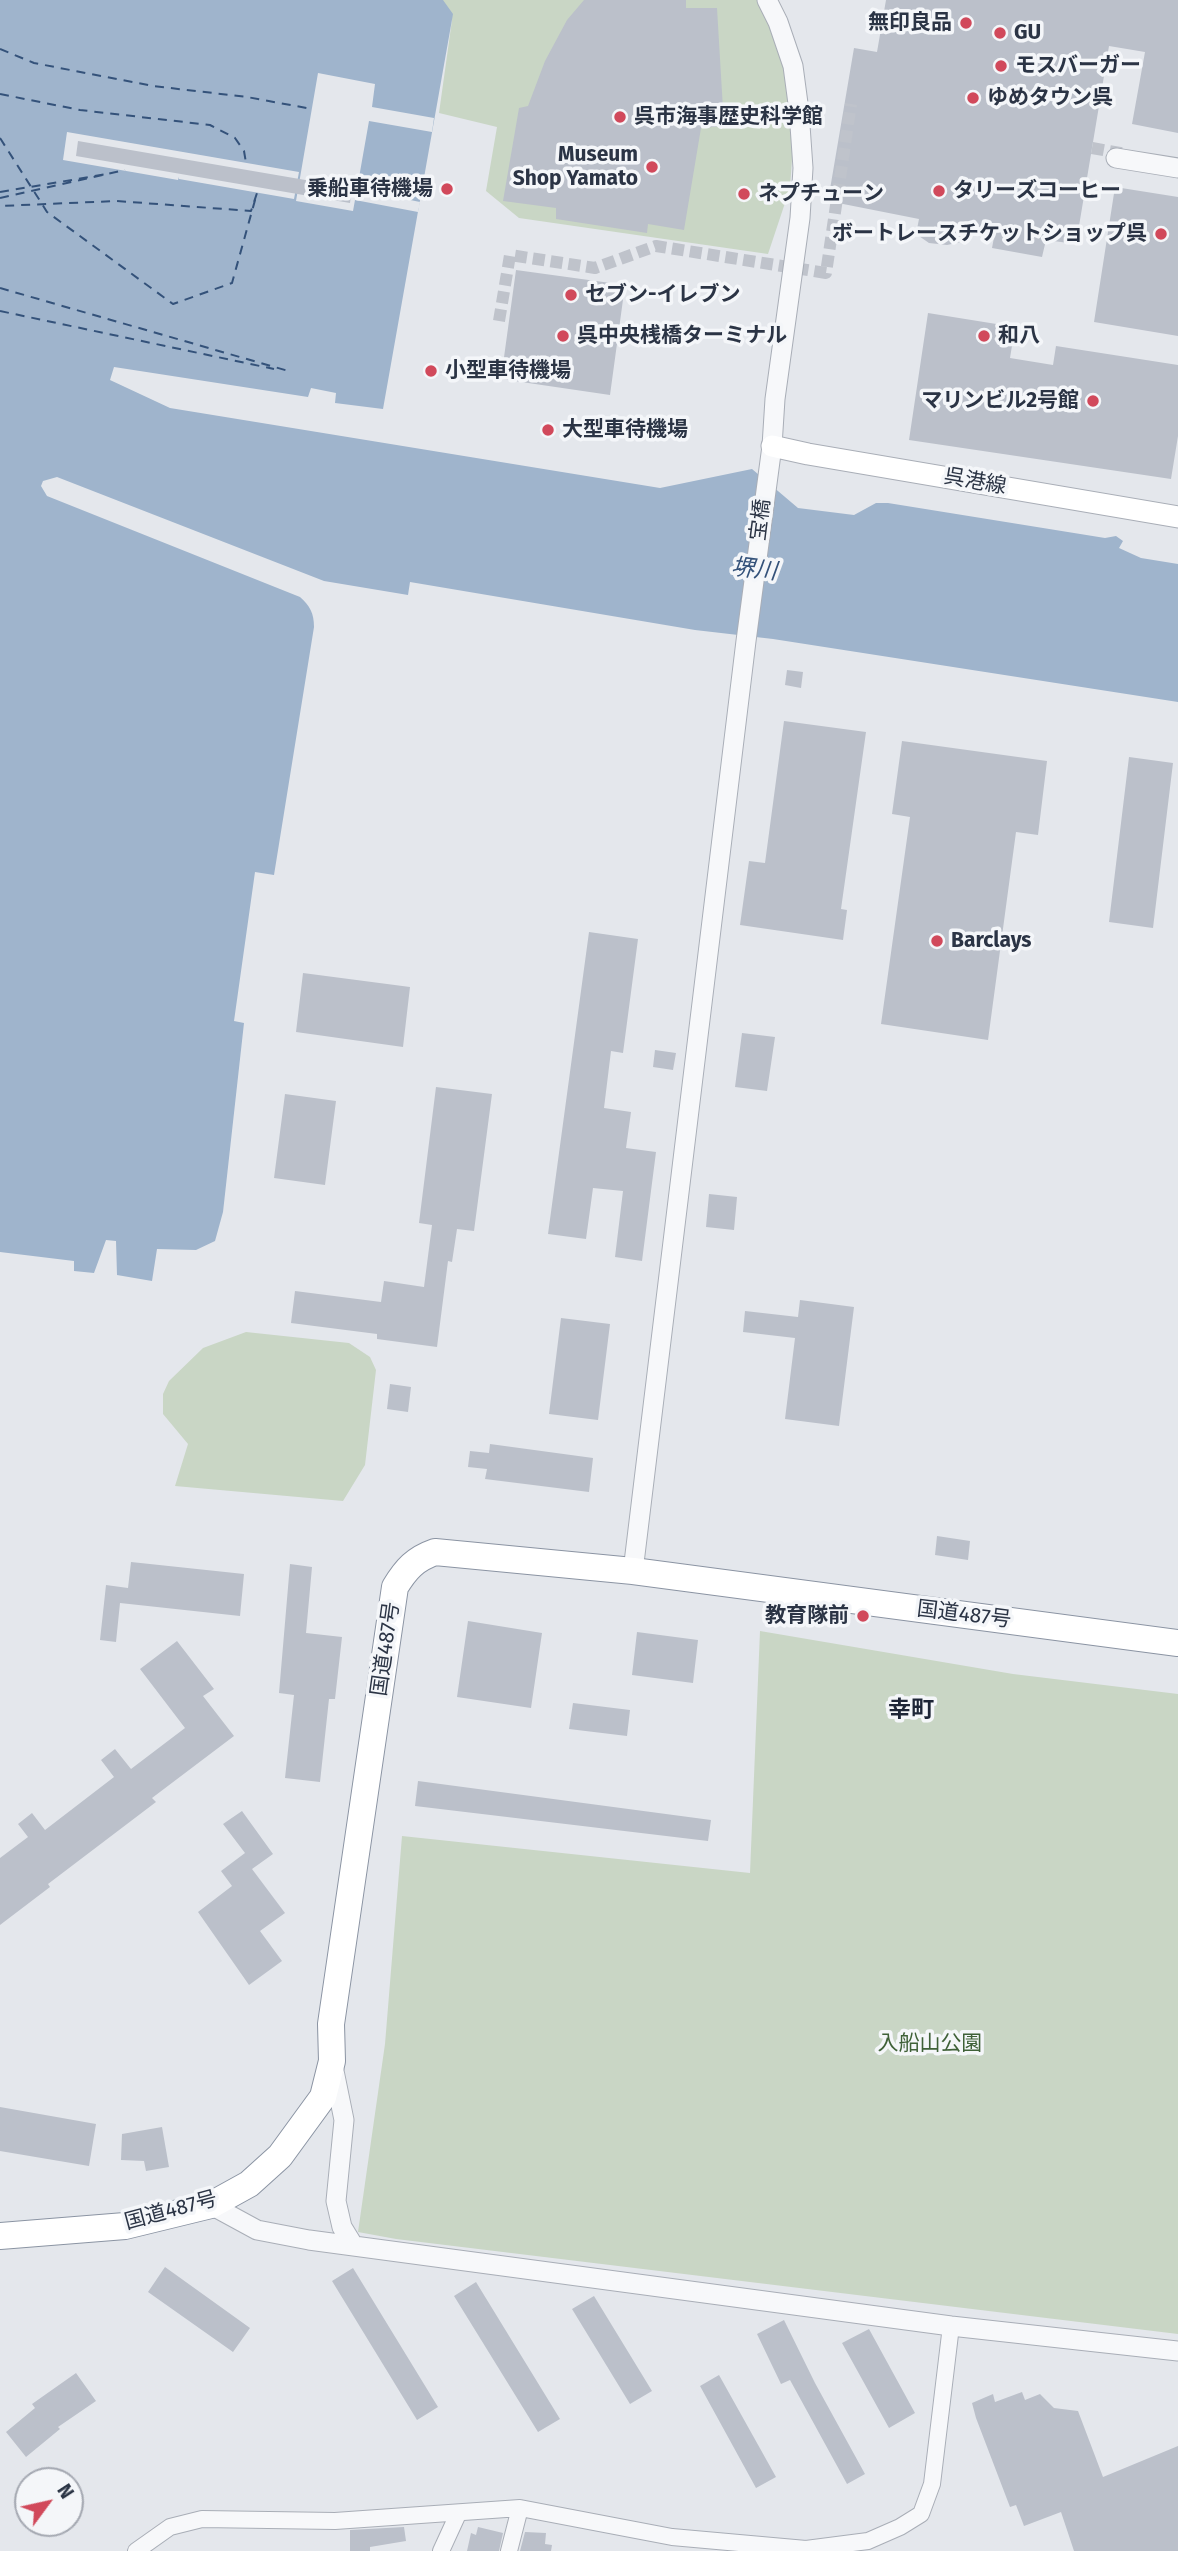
<!DOCTYPE html>
<html>
<head>
<meta charset="utf-8">
<style>
  body { margin:0 }
  #map { position:relative; width:1178px; height:2551px; overflow:hidden; background:#e4e7ec; font-family:"Fira Sans",sans-serif }
  canvas { display:block }
  .north { position:absolute; left:14px; top:2467px; width:70px; height:70px; box-sizing:border-box; background:#f4f6f9; border:2px solid #a4a8b1; border-radius:50%; rotate:57deg; font-size:19px; font-weight:700; line-height:28px; text-align:center; color:#2b3445 }
  .north::after { content:''; display:block; margin:auto; width:24px; height:32px; background:#d1495b; clip-path:polygon(50% 0,100% 100%,50% 72%,0 100%) }
</style>
</head>
<body>
<div id="map">
<canvas width="1178" height="2551"></canvas>
<div class="north">N</div>
</div>
<script>
const g = document.querySelector('canvas').getContext('2d');
g.lineJoin = 'round';
function fill(path, color) { g.fillStyle = color; g.fill(path, 'evenodd'); }
function trace(path, color, width, dash) { g.strokeStyle = color; g.lineWidth = width; g.lineCap = dash ? 'butt' : 'round'; g.setLineDash(dash || []); g.stroke(path); }
function drawText(font, color, halo, rows, align = 'center') {
  g.font = font + ' "Fira Sans","Noto Sans JP",sans-serif'; g.lineWidth = 7; g.setLineDash([]); g.textBaseline = 'middle'; g.strokeStyle = halo; g.fillStyle = color; for (const [text, x, y, turn = 0] of rows) {
    g.save(); g.translate(x, y); g.rotate((+turn || 0) * Math.PI / 180); g.textAlign = isNaN(turn) ? turn : align; if (halo) g.strokeText(text, 0, 0); g.fillText(text, 0, 0); g.restore();
  }
}
fill(new Path2D(`
  M441,0h317l26,61 10,69 -4,58 -22,66 -249,-36 -33,-27 11,-64 -58,-14 13,-93z
  M246,1332l103,11 21,14 6,13 -11,95 -22,36 -168,-15 13,-42 -25,-30v-20l6,-13 34,-33z
  M760,1631l253,43 165,20v640l-782,-95 -38,-7 27,-188 17,-208 348,37z`), '#c9d6c5');
fill(new Path2D(`
  M0,0h443l10,14 -70,395 -48,-6 1,-10 -25,-5 -3,9 -194,-30 -4,13 60,28 490,80 92,-19 46,39 56,7 22,-12h12l217,35 11,-2 7,5 -4,7 22,10 37,6v138l-405,-63 -78,-9 -285,-48 -2,13 -84,-14 -267,-104 -14,4 -2,5 6,10 253,101c10,9 14,16 14,30l-40,248 -19,-3 -21,149 10,2 -21,189 -8,29 -19,9 -39,-1 -5,32 -35,-6 -1,-34 -10,-1 -12,33 -20,-2v-10l-74,-9z`), '#9fb4cc');
fill(new Path2D(`
  M318,73l57,11 -3,23 62,11 -2,14 -63,-11 -12,68 63,13 -2,10 -63,-12 -2,11 -57,-10z
  M67,132l232,40 -5,27 -115,-20v-2l-1,3 -115,-20z`), '#e4e7ec');
trace(new Path2D(`
  M0,49l34,14 119,23 94,11 65,12
  M0,94l80,16 130,15 25,13 9,13 2,12
  M0,138l42,66 5,8 126,92 59,-21 25,-90 -6,18 -134,-10 -117,5
  M0,192l107,-18
  M0,198l125,-28
  M0,288l292,84
  M0,311l274,58`), '#34527a', 2, [9, 7]);
fill(new Path2D(`
  M584,0h102v8h31l7,118 -23,2 -17,102 -36,-6 -1,9 -91,-14v-11l-53,-7 16,-93 9,-2 17,-45 22,-41z
  M886,0h292v133l-46,-9 13,-72 -36,-6 -33,198 -30,-4 -4,17 -50,-9 3,-16 -30,-4 -4,14 -14,3 -18,-2 -13,-9 3,-15 -91,-18 26,-153 23,4z
  M78,141l274,47 -2,15 -274,-47z
  M1115,187l63,10v139l-84,-14z
  M516,270l109,15 -15,110 -109,-16z
  M928,313l87,14 -5,31 43,7 3,-19 122,19v71l-7,43 -262,-39z
  M787,670l16,2 -2,16 -16,-3z
  M784,721l82,11 -25,177 6,1 -4,30 -103,-15 9,-64 16,2z
  M902,741l145,20 -9,74 -22,-3 -28,208 -107,-16 29,-207 -18,-3z
  M1129,757l44,6 -20,165 -44,-6z
  M589,932l49,7 -15,114 -12,-2 -7,57 27,4 -5,36 30,4 -14,109 -27,-4 8,-66 -30,-3 -7,51 -38,-5z
  M303,973l107,14 -7,60 -107,-15z
  M742,1033l33,4 -8,54 -32,-4z
  M655,1050l21,3 -3,17 -20,-3z
  M436,1087l56,7 -18,137 -17,-2 -5,33 -4,-1 -11,86 -60,-8v-5l-86,-11 4,-32 86,11 3,-21 40,6 8,-62 -13,-2z
  M285,1094l51,7 -11,84 -51,-7z
  M709,1194l28,3 -3,33 -28,-3z
  M800,1300l54,7 -15,119 -54,-7 10,-81 -52,-6 2,-21 53,6z
  M561,1318l49,6 -12,96 -49,-6z
  M390,1384l21,3 -3,25 -21,-3z
  M490,1444l103,14 -4,34 -104,-13 2,-10 -19,-2 2,-16 19,2z
  M937,1536l33,5 -2,19 -33,-5z
  M131,1562l113,12 -4,42 -120,-13 -4,39 -16,-2 6,-55 22,3z
  M290,1564l22,3 -6,66 36,4 -7,62h-6l-9,83 -35,-4 9,-83 -15,-2z
  M468,1621l74,12 -11,75 -74,-11z
  M637,1632l61,8 -5,43 -61,-8z
  M177,1641l37,48 -11,7 31,40 -82,62 4,4 -108,82 2,3 -50,38v-67l28,-21 -10,-13 14,-11 13,17 69,-53 -13,-17 14,-11 16,20 54,-41 -45,-59z
  M573,1703l57,7 -3,26 -58,-7z
  M418,1781l293,39 -3,21 -293,-35z
  M242,1811l31,43 -21,15 33,44 -25,18 22,30 -33,24 -51,-73 34,-26 -11,-15 24,-18 -22,-29z
  M0,2107l96,17 -7,42 -89,-15z
  M162,2127l7,40 -23,4 -2,-10 -23,-1 1,-26z
  M165,2267l85,61 -17,24 -85,-60z
  M353,2268l85,139 -21,13 -85,-139z
  M476,2282l84,137 -22,13 -84,-136z
  M594,2296l58,95 -22,13 -58,-95z
  M784,2320l31,63 50,91 -18,10 -57,-104 -9,4 -24,-50z
  M869,2329l46,84 -26,15 -47,-85z
  M76,2373l20,28 -38,26 2,2 -34,28 -20,-25 29,-24 -3,-4z
  M719,2375l57,102 -20,11 -56,-102z
  M1022,2392l3,8 15,-6 14,14 24,3 25,66 75,-31v105h-104l-13,-39 -37,14 -8,-21 -6,2 -34,-89 -4,-15 21,-9 2,8z
  M404,2527l2,14 -36,6v4h-20v-21z
  M478,2527l25,6 -4,18h-32l4,-18 5,2z
  M525,2532l21,1 -1,11 7,1 -1,6h-31z`), '#bbc0ca');
trace(new Path2D(`
  M1092,148l34,6
  M499,321l11,-66 85,13 61,-22 170,27 25,-169`), '#bfc3cb', 12, [12, 6]);
const minor = new Path2D(`
  M136,2551l34,-24 32,-8 133,2 185,-13 152,29 134,12 62,-8 32,-14 21,-13 11,-30 19,-158
  M441,2551l17,-37
  M509,2551l11,-43`);
const tertiary = new Path2D(`
  M1116,158l62,10
  M633,1571l113,-930 26,-195 3,-47 25,-181 3,-50 -4,-57 -6,-45 -15,-44 -11,-22
  M333,2066l11,54 -8,81 6,26 11,18
  M211,2205l46,25 52,10 642,86 227,25`);
const secondary = new Path2D(`
  M772,446l36,8 370,63`);
const trunk = new Path2D(`
  M0,2236l125,-10 86,-21 38,-21 31,-28 43,-59 9,-36 -1,-37 64,-437c11,-18 20,-28 40,-35l198,19 545,72`);
trace(minor, '#a9aeb7', 18);
trace(tertiary, '#a9aeb7', 21);
trace(secondary, '#a9aeb7', 23);
trace(trunk, '#8b94a3', 28);
trace(minor, '#f7f8fa', 16);
trace(tertiary, '#f7f8fa', 19);
trace(secondary, '#fff', 21);
trace(trunk, '#fff', 26);
for (const [x, y, r, color] of [
  [966,23,7,"#d1495b"],
  [1000,33,7,"#d1495b"],
  [1001,66,7,"#d1495b"],
  [973,98,7,"#d1495b"],
  [620,117,7,"#d1495b"],
  [652,167,7,"#d1495b"],
  [447,189,7,"#d1495b"],
  [939,191,7,"#d1495b"],
  [744,194,7,"#d1495b"],
  [1161,234,7,"#d1495b"],
  [571,295,7,"#d1495b"],
  [563,336,7,"#d1495b"],
  [984,336,7,"#d1495b"],
  [431,371,7,"#d1495b"],
  [1093,401,7,"#d1495b"],
  [548,430,7,"#d1495b"],
  [937,941,7,"#d1495b"],
  [863,1616,7,"#d1495b"]
]) { const dot = new Path2D(); dot.arc(x, y, r, 0, 2 * Math.PI); g.fillStyle = color; g.fill(dot); trace(dot, '#f4f6f9', 2.5); }
drawText('bold 21px', '#2b3445', '#f4f6f9', [
  ["無印良品",952,23,"right"],
  ["GU",1014,33],
  ["モスバーガー",1015,66],
  ["ゆめタウン呉",987,98],
  ["呉市海事歴史科学館",634,117],
  ["Museum",638,155,"right"],
  ["Shop Yamato",638,179,"right"],
  ["乗船車待機場",433,189,"right"],
  ["タリーズコーヒー",953,191],
  ["ネプチューン",758,194],
  ["ボートレースチケットショップ呉",1147,234,"right"],
  ["セブン-イレブン",585,295],
  ["呉中央桟橋ターミナル",577,336],
  ["和八",998,336],
  ["小型車待機場",445,371],
  ["マリンビル2号館",1079,401,"right"],
  ["大型車待機場",562,430],
  ["Barclays",951,941],
  ["教育隊前",849,1616,"right"]
], 'left');
drawText('21px', '#2b3445', '#f4f6f9', [
  ["呉港線",975,482,10],
  ["宝橋",761,520,-83],
  ["国道487号",964,1615,7],
  ["国道487号",386,1649,-82],
  ["国道487号",171,2211,-15]
]);
drawText('21px', '#3f6138', '#f4f6f9', [
  ["入船山公園",930,2044]
]);
drawText('italic 23px', '#34527a', '#f4f6f9', [
  ["堺川",754,570,6]
]);
drawText('bold 23px', '#1d2536', '#f4f6f9', [
  ["幸町",911,1711]
]);
</script>
</body>
</html>
